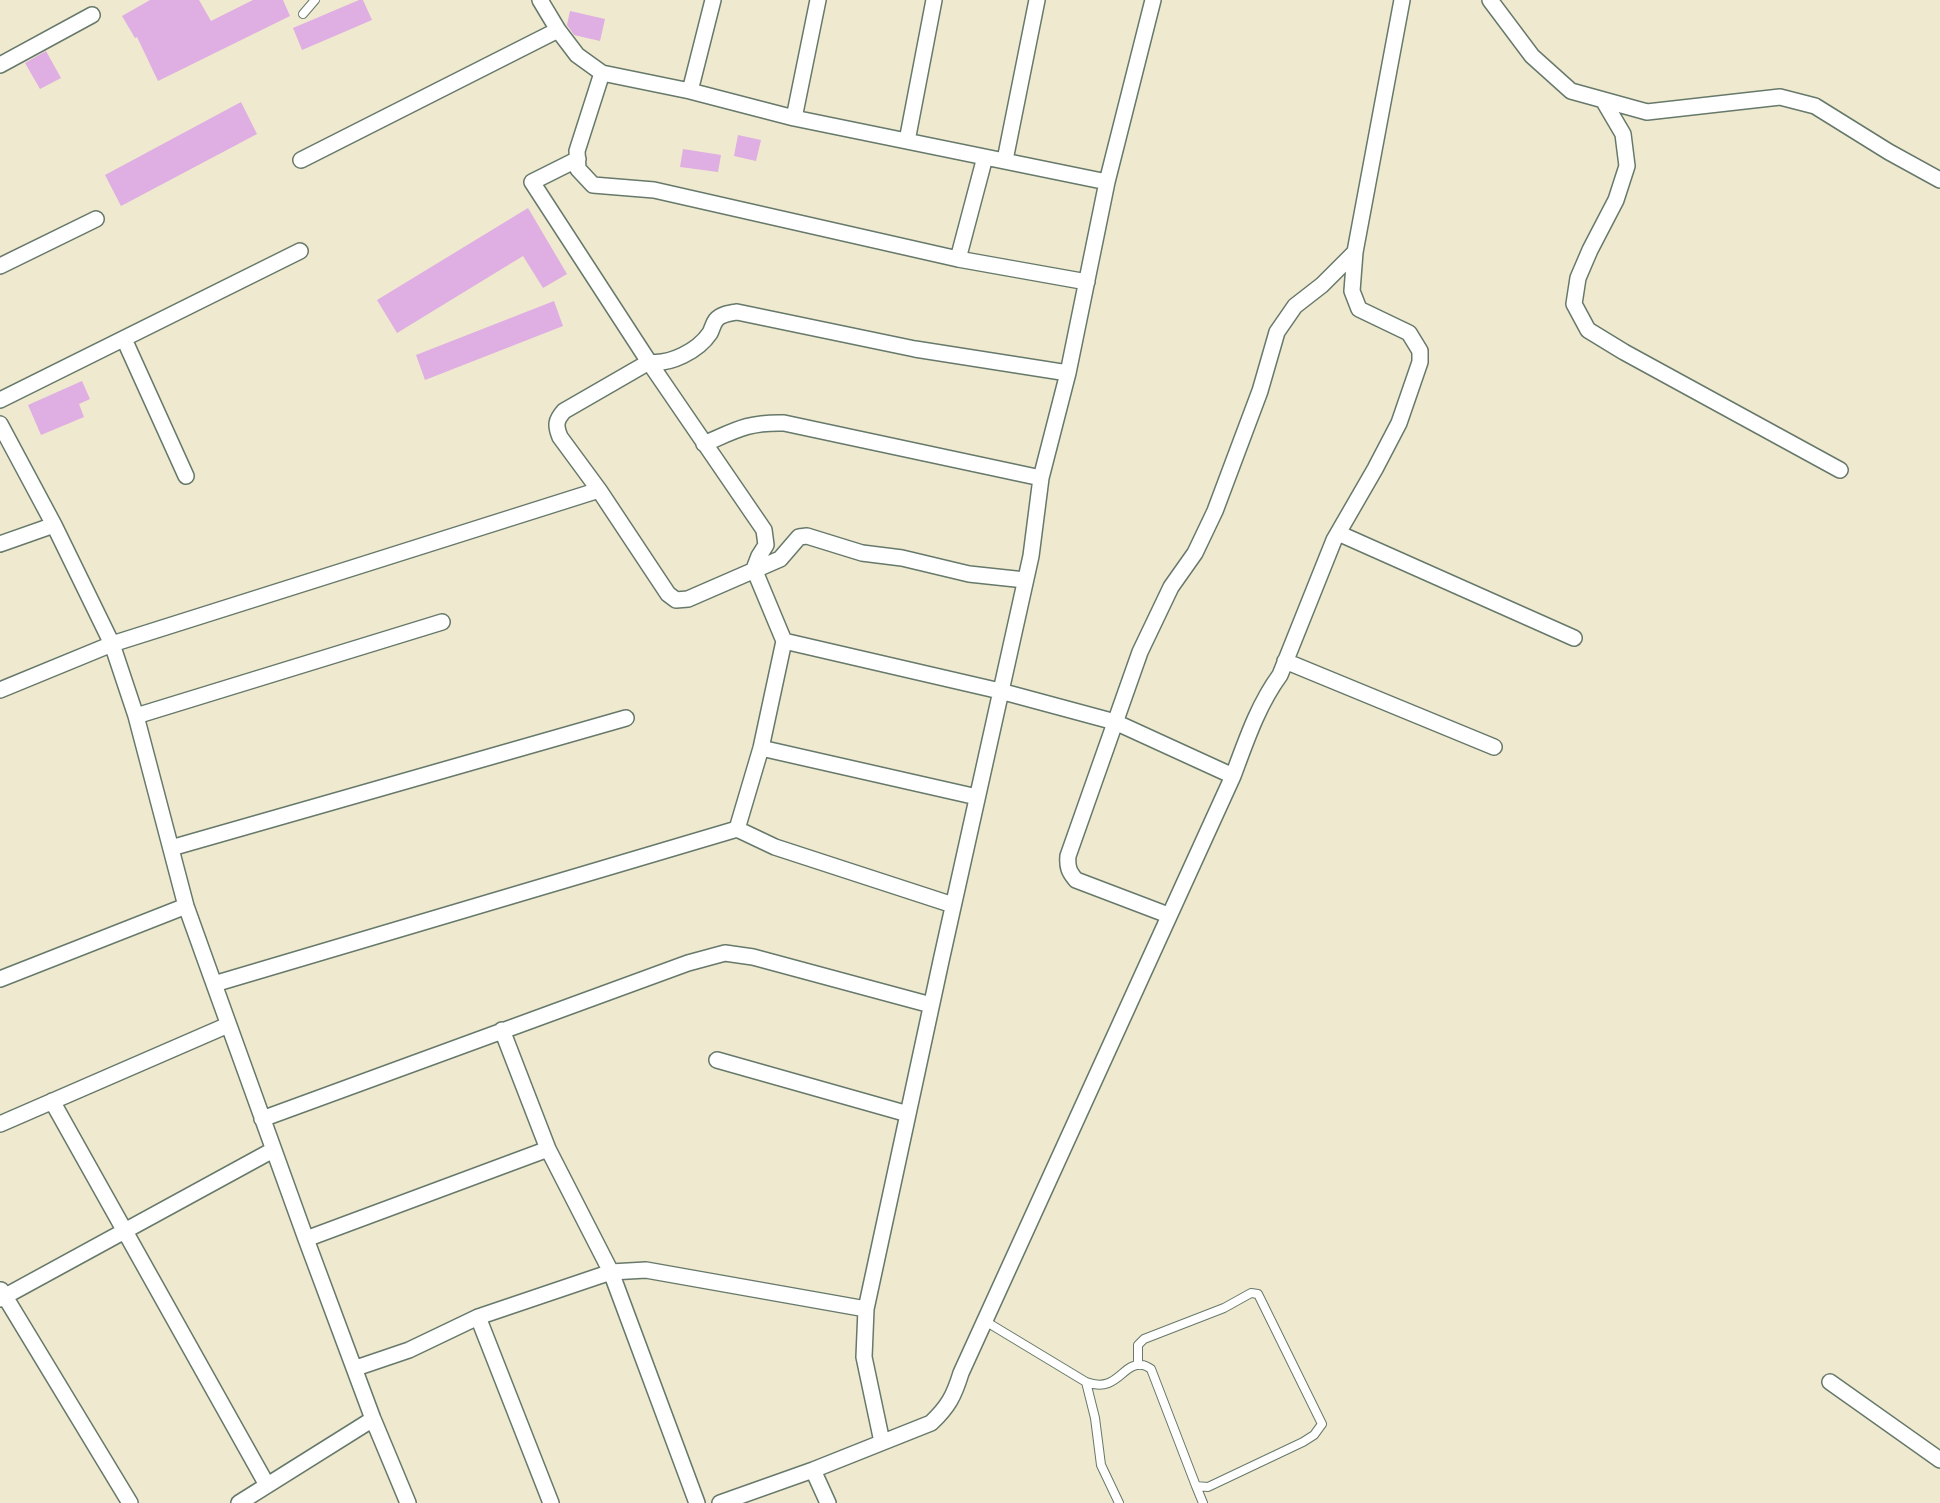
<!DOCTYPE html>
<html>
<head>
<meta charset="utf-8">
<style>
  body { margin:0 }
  canvas { display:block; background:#eee9cf }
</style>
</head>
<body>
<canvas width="1940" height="1503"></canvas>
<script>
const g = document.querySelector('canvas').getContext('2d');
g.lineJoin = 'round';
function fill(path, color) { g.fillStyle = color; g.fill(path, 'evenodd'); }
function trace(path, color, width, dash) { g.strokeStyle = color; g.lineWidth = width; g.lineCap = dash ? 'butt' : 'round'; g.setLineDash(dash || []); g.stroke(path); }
fill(new Path2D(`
  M150,0h49l12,21 42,-21h30l7,16 -132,65 -21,-44 -2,1 -13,-22z
  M359,0h4l9,20 -70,30 -9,-22z
  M570,11l35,8 -5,22 -26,-6 -7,-10z
  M46,51l15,27 -21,11 -15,-26z
  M241,102l16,32 -136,72 -16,-31z
  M738,135l23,5 -5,21 -22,-5z
  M683,149l38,6 -3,17 -38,-5z
  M528,208l39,66 -24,14 -20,-32 -126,77 -20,-33z
  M554,301l9,25 -138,54 -9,-25z
  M82,381l8,18 -11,5 5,13 -43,18 -13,-30z`), '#dfaee2');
const service = new Path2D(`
  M303,14l12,-14
  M985,1321l101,61c32,12 36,-20 56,-17 3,0 6,2 9,4l45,117 12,1 95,-45 11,-7 8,-11 -64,-130 -7,-1 -27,15 -80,31 -6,6v20
  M1086,1382l9,36 6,47 18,38
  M1196,1486l7,17`);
const minor = new Path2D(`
  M540,0l18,30 19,25 25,18 88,18 104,27 313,64
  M1490,0l42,56 39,35 76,21 133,-15 35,9 74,46 51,28
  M0,65l92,-50
  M602,73l-25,78 1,18 15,16 61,5 304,69 129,23
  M690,91l23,-91
  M1603,100l20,34 4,32 -11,34 -26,50 -12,28 -4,26 14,26 36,22 216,118
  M794,118l24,-118
  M907,141l27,-141
  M578,159l-46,23 117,180 115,168 2,15 -7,11 -5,13 30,72
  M301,160l257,-130
  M1005,160l32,-160
  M958,259l27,-102
  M0,266l96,-47
  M124,339l62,137
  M0,400l300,-149
  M0,424l54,101 58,119 24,72 50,190 19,53 101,280 67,180 35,84
  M704,444c32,-14 44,-22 80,-21l257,55
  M1338,533l236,105
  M0,544l54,-19
  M1025,580l-56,-6 -67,-16 -40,-5 -55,-17 -8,1 -19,22 -92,40 -12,1 -8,-6 -69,-104 -39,-53c-5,-12 -4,-17 4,-26l85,-49c21,3 49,-11 61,-29 2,-4 3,-9 6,-13 5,-6 14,-7 21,-8l178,37 153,24
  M1285,661l209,86
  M0,690l112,-46 487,-154
  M136,716l306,-94
  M761,748l216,49
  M737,829l38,18 178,58
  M171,848l455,-130
  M1168,915l-92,-35c-7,-8 -9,-13 -8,-24l72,-204 31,-65 24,-34 20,-42 45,-120 17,-59 18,-26 27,-21 33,-33
  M0,979l186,-73
  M214,984l523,-155 24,-81 23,-107 216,50 115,31 118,54
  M502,1030l46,119 63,123 86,231
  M717,1060l191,54
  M52,1101l215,384
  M262,1119l426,-156 37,-10 28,4 178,48
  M0,1124l228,-99
  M306,1239l242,-90
  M1,1290l129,213
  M0,1299l273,-149
  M478,1317l73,186
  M356,1368l53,-18 69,-33 133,-45 35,-2 220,39
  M1830,1382l110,78
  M882,1442l-18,-85 2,-48 75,-348 90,-405 10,-78 27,-105 39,-191 46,-182
  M813,1470l15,33
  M239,1503l134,-84
  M720,1503l93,-33 118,-47c17,-16 23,-27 30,-50l272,-597c13,-35 25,-71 47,-101l54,-135 41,-71 24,-46 21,-61v-11l-11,-18 -50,-24 -7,-18 3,-39 47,-252`);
trace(service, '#67796a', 10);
trace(minor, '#67796a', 18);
trace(service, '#fff', 8);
trace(minor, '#fff', 15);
</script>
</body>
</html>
